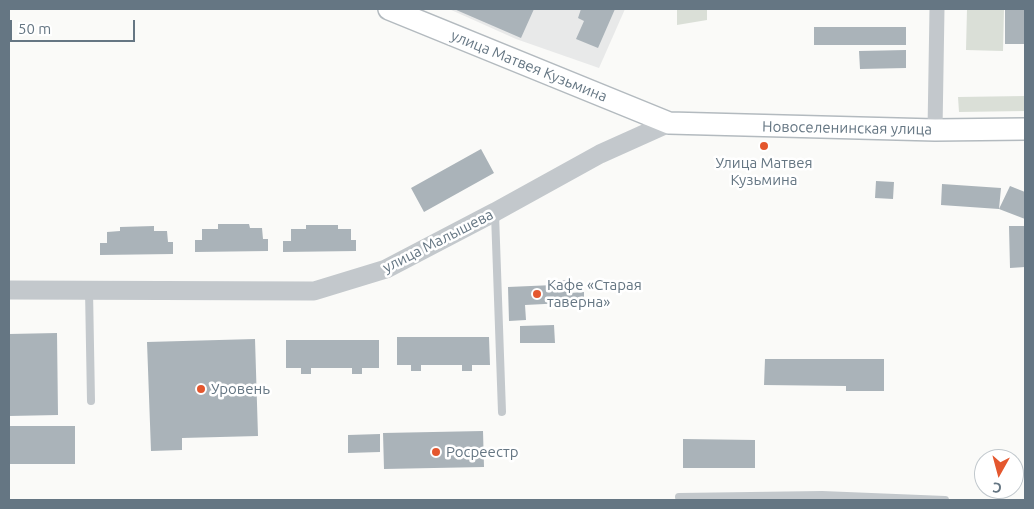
<!DOCTYPE html>
<html>
<head>
<meta charset="utf-8">
<style>
  body { margin:0 }
  #map { position:relative; width:1034px; height:509px; overflow:hidden; background:#fafaf8; font-family:Ubuntu,sans-serif }
  canvas { display:block }
  .frame { position:absolute; inset:0; border:10px solid #657683; pointer-events:none }
  .north { position:absolute; left:974px; top:449px; width:50px; height:50px; box-sizing:border-box; background:#fff; border:1px solid #c1c8cd; border-radius:50%; rotate:187deg; font-size:14px; font-weight:700; line-height:20px; text-align:center; color:#657683 }
  .north::after { content:''; display:block; margin:auto; width:18px; height:22px; background:#e4572e; clip-path:polygon(50% 0,100% 100%,50% 72%,0 100%) }
  .scale { position:absolute; left:10px; top:20px; width:125px; height:22px; box-sizing:border-box; border:2px solid #657683; border-top:0; padding-left:6px; font-size:15px; line-height:18px; white-space:nowrap; color:#657683; -webkit-text-stroke:4px #fff; paint-order:stroke }
</style>
</head>
<body>
<div id="map">
<canvas width="1034" height="509"></canvas>
<div class="frame"></div>
<div class="north">С</div>
<div class="scale">50 m</div>
</div>
<script>
const g = document.querySelector('canvas').getContext('2d');
g.lineJoin = 'round';
function fill(path, color) { g.fillStyle = color; g.fill(path, 'evenodd'); }
function trace(path, color, width, dash) { g.strokeStyle = color; g.lineWidth = width; g.lineCap = dash ? 'butt' : 'round'; g.setLineDash(dash || []); g.stroke(path); }
function drawText(font, color, halo, rows, align = 'center') {
  g.font = font + ' Ubuntu,sans-serif'; g.lineWidth = 5; g.setLineDash([]); g.textBaseline = 'middle'; g.strokeStyle = halo; g.fillStyle = color; for (const [text, x, y, turn = 0] of rows) {
    g.save(); g.translate(x, y); g.rotate((+turn || 0) * Math.PI / 180); g.textAlign = isNaN(turn) ? turn : align; if (halo) g.strokeText(text, 0, 0); g.fillText(text, 0, 0); g.restore();
  }
}
fill(new Path2D(`
  M449,9h176l-26,59 -83,-29z`), '#e8e9e9');
fill(new Path2D(`
  M677,9h30v11l-30,5z
  M967,9h37l-1,42 -37,-1z
  M1025,96v15l-66,1 -1,-15z`), '#dadfd7');
fill(new Path2D(`
  M454,9h80l-13,29z
  M581,9h34l-17,39 -22,-9 8,-18 -6,-3z
  M1005,9h20v35h-20z
  M814,27h92v18h-92z
  M906,50v18l-46,1 -1,-18z
  M481,149l13,24 -70,39 -13,-24z
  M876,181l18,1 -1,17 -18,-1z
  M942,184l59,4 -2,21 -58,-4z
  M1010,186l15,6v27l-26,-10z
  M218,224h31l1,4h12l1,11h5v12l-73,1v-12h7v-11h16z
  M306,225h32v4h13v11h5v11l-73,1v-11h8v-12h15z
  M154,226v5h13l1,11h5v12l-73,1v-12h7v-11l13,-1v-4z
  M1009,226h16v41l-15,1z
  M569,280l1,13 14,-1v10l-59,3 1,15 -17,1 -1,-34 46,-2v-4z
  M554,325l1,18h-35v-17z
  M57,333l1,82 -49,1v-82z
  M397,337h92l1,28h-18v6h-10v-6h-41v6h-10v-6h-14z
  M255,339l3,97 -76,2v12l-31,1 -4,-109z
  M286,340h93v28h-17v6h-10v-6h-41v6h-10v-6h-15z
  M765,359h119v32h-38v-5l-82,-1z
  M9,426h66v38h-66z
  M483,431l1,36 -100,2 -1,-36z
  M380,434v18l-32,1v-18z
  M683,439l72,1v28h-72z`), '#aab3b9');
const secondary = new Path2D(`
  M389,9l280,114 266,7 90,-1`);
trace(secondary, '#b3babf', 24);
trace(new Path2D(`
  M495,214l7,198
  M89,290l2,111
  M679,497l143,-2 123,5`), '#c3c8cc', 8);
trace(new Path2D(`
  M935,130l2,-121`), '#c3c8cc', 15);
trace(new Path2D(`
  M9,290l305,1 72,-22 109,-57 105,-58 69,-31`), '#c3c8cc', 19);
trace(secondary, '#fff', 21);
for (const [x, y, r, color] of [
  [764,146,5,"#e4572e"],
  [537,294,5,"#e4572e"],
  [201,389,5,"#e4572e"],
  [436,452,5,"#e4572e"]
]) { const dot = new Path2D(); dot.arc(x, y, r, 0, 2 * Math.PI); g.fillStyle = color; g.fill(dot); trace(dot, '#fff', 2); }
drawText('15px', '#657683', '#fff', [
  ["улица Матвея Кузьмина",529,66,22],
  ["Новоселенинская улица",847,128,1],
  ["улица Малышева",438,241,-27]
]);
drawText('15px', '#657683', '#fff', [
  ["Улица Матвея",764,163,"center"],
  ["Кузьмина",764,180,"center"],
  ["Кафе «Старая",547,285],
  ["таверна»",547,302],
  ["Уровень",211,389],
  ["Росреестр",446,452]
], 'left');
</script>
</body>
</html>
